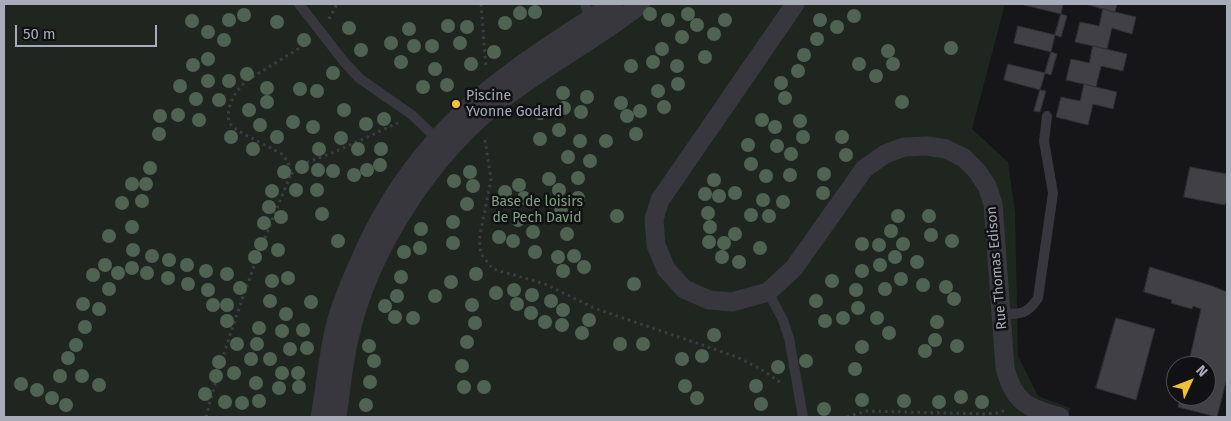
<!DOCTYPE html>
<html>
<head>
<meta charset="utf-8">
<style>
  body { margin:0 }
  #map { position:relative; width:1231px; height:421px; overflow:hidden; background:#161618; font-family:"Fira Sans",sans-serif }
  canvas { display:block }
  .frame { position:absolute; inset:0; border:5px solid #a8abb8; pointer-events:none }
  .north { position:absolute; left:1166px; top:356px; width:50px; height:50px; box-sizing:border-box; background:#111113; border:1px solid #4d4f55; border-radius:50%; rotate:47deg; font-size:14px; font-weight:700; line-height:20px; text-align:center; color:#a8abb8 }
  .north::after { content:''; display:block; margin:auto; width:18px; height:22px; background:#f1c135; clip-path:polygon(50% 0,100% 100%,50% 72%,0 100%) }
  .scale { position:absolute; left:15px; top:25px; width:142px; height:22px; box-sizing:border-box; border:2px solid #a8abb8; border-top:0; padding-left:6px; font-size:15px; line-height:18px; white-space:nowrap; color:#a8abb8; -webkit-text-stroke:4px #111113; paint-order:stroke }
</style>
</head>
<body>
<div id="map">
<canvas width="1231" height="421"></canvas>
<div class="frame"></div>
<div class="north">N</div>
<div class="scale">50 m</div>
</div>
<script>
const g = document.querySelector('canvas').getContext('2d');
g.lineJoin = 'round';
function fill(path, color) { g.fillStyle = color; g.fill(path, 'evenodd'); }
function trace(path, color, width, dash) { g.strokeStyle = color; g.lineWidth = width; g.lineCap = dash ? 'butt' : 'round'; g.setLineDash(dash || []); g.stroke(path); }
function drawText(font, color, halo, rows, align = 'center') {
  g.font = font + ' "Fira Sans",sans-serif'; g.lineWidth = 5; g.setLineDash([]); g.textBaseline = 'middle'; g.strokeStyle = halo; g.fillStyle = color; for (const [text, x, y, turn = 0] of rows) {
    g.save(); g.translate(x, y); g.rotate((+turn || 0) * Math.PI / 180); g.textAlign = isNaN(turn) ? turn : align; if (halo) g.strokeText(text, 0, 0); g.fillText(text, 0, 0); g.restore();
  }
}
fill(new Path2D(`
  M4,4h1001l-33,125 36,33 7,49 3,145 20,40 32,12 -2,9h-1064z`), '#1e261f');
const building = new Path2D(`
  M1025,4h38l-2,10 -37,-9z
  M1085,4h32l-2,8z
  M1103,9l33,8 -4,17 -20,-6 -5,21 -32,-7 5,-20 19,4z
  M1061,14l6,2 -6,21 -6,-2z
  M1018,26l37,9 -4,17 -37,-9z
  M1093,46l34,8 -4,17 -22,-5 -5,21 -30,-7 5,-21 18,4z
  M1051,52l6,2 -6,21 -6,-2z
  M1008,64l37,9 -5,17 -36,-10z
  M1084,84l33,8 -4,17 -20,-5 -5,21 -32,-8 5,-20 19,4z
  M1040,90l6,1 -6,21 -6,-1z
  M1190,167l37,7v29h-2v2l-41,-8z
  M1150,267l62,19 15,6v86l-10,39 -39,-10 3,-11h25v-30h-18l13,-57 -8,-3 -1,3 -21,-6 1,-3 -28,-8z
  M1116,318l39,11 -19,71 -40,-12z`);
fill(building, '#404045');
trace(building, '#303034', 1);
trace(new Path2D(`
  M481,4l5,64
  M329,19l8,-15
  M485,140l6,40 -12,60 2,14 12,15 52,15 49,24 143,49 22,11 24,16
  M291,174l17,-12 22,-8 68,-31
  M206,417c22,-85 51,-162 85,-243l-3,-12 -6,-8 -44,-23 -9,-8c-3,-17 5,-30 17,-42l65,-40
  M847,417l19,-6 120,3 13,-1 8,-4`), '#3d3e44', 3, [2.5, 4]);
trace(new Path2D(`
  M299,4l46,59 14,15 53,37 27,26
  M585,4l6,19
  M768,292l15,28 6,18 14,79
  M1001,314c19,0 26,1 37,-16l15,-105 -9,-52 3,-25`), '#37373d', 10);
trace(new Path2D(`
  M795,4l-135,196 -6,19 2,26 10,24 18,20 25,11 23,2 36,-10 26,-24 70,-99 21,-15 19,-7 23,-1 19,3 18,9 13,13 10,15 6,18 12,164c9,35 23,40 55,49
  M320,417c5,-28 8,-58 14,-86 5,-22 14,-43 23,-64 19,-46 46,-90 79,-127 49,-56 115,-96 177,-136
  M337,417c4,-26 6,-53 12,-78 19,-89 83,-186 155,-241 44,-34 94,-60 137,-94`), '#37373d', 19);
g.fillStyle = '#506353';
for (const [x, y] of [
  [535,12],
  [520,13],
  [650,14],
  [688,14],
  [244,15],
  [854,16],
  [229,20],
  [668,20],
  [725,20],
  [820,20],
  [192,21],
  [277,22],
  [505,23],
  [697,25],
  [448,26],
  [467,27],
  [837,27],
  [349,28],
  [409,29],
  [208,32],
  [714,34],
  [682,37],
  [817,39],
  [224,40],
  [304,40],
  [391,43],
  [460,43],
  [414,46],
  [432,46],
  [951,48],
  [662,49],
  [361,50],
  [888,51],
  [494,52],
  [804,55],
  [705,57],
  [208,59],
  [401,62],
  [653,62],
  [471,64],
  [859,64],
  [893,64],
  [193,65],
  [631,66],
  [677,66],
  [435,69],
  [798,71],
  [333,73],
  [247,74],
  [876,76],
  [208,81],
  [229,81],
  [781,83],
  [678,84],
  [447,85],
  [180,86],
  [423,87],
  [267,88],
  [300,89],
  [317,91],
  [658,91],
  [563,93],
  [587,97],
  [785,98],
  [196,99],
  [219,100],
  [267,102],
  [902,102],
  [621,103],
  [664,107],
  [564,108],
  [249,110],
  [344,110],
  [640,111],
  [581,112],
  [540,113],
  [178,115],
  [160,116],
  [627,116],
  [384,119],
  [199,120],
  [762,120],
  [800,121],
  [293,122],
  [366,124],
  [260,125],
  [313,127],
  [775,127],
  [559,130],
  [159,134],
  [636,134],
  [231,137],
  [277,137],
  [803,137],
  [842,137],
  [341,138],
  [540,139],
  [580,141],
  [606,141],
  [748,145],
  [777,146],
  [253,149],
  [319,149],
  [358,149],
  [381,149],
  [791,154],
  [846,155],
  [568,157],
  [590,161],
  [751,164],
  [380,165],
  [302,167],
  [150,168],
  [318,170],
  [367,170],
  [333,171],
  [284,172],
  [470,172],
  [824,174],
  [354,175],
  [790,175],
  [766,176],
  [578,178],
  [549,179],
  [714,180],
  [454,181],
  [132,184],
  [146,184],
  [519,185],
  [473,186],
  [296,190],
  [317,190],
  [559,190],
  [272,191],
  [505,192],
  [735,193],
  [823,193],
  [705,194],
  [719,196],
  [524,198],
  [578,198],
  [763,200],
  [142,201],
  [783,202],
  [122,203],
  [467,204],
  [269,207],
  [561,211],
  [708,213],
  [322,214],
  [751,215],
  [617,216],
  [769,216],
  [898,216],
  [929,216],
  [281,217],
  [518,220],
  [453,222],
  [264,223],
  [132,227],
  [710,227],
  [421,229],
  [891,231],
  [533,232],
  [567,234],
  [735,234],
  [931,235],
  [109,236],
  [499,237],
  [338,241],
  [513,241],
  [952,241],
  [709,242],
  [453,243],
  [724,243],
  [261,244],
  [862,244],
  [903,244],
  [879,245],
  [420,248],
  [760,248],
  [133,250],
  [278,250],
  [404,252],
  [535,252],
  [152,256],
  [574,256],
  [255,257],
  [558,257],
  [722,257],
  [895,257],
  [169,260],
  [739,262],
  [917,262],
  [105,265],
  [187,265],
  [880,265],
  [584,267],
  [132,268],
  [206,271],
  [563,271],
  [862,271],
  [118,273],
  [147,273],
  [227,274],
  [476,274],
  [93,275],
  [401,277],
  [168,278],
  [288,278],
  [901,279],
  [272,281],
  [832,281],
  [451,282],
  [188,284],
  [634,284],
  [923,285],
  [946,287],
  [240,288],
  [109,289],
  [885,289],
  [208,290],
  [514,290],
  [856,290],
  [496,293],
  [532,295],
  [397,296],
  [435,296],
  [954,299],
  [270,301],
  [551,301],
  [816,301],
  [311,302],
  [83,304],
  [517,304],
  [213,305],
  [227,305],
  [472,305],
  [385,306],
  [858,308],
  [99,309],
  [563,310],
  [531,313],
  [286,314],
  [395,317],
  [413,318],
  [843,318],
  [877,318],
  [589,320],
  [227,321],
  [825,321],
  [545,322],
  [937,322],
  [475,323],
  [562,325],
  [85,327],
  [259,328],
  [303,330],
  [282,331],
  [582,333],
  [889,333],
  [714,335],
  [935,340],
  [467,342],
  [237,344],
  [257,344],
  [620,344],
  [643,344],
  [76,345],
  [369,346],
  [957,346],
  [862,347],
  [307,348],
  [290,349],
  [925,351],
  [702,356],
  [68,358],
  [251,359],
  [270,359],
  [682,359],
  [374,361],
  [806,361],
  [219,362],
  [462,366],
  [778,367],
  [855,369],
  [234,373],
  [282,373],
  [298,373],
  [60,376],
  [82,376],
  [216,376],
  [370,382],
  [256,383],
  [21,384],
  [99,385],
  [685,386],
  [756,386],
  [299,387],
  [464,387],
  [484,387],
  [279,388],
  [37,390],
  [205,394],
  [961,397],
  [52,398],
  [697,398],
  [862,400],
  [259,401],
  [904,401],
  [225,402],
  [939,402],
  [982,402],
  [242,403],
  [761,404],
  [66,405],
  [366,405],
  [824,409]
]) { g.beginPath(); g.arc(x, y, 7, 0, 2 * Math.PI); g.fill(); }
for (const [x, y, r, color] of [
  [456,104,5,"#f1c135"]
]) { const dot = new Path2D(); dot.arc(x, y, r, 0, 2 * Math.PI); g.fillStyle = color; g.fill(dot); trace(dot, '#111113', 2); }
drawText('14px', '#a8abb8', '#111113', [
  ["Piscine",466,96],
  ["Yvonne Godard",466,112]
], 'left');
drawText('14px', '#7fa284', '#111113', [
  ["Base de loisirs",537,202],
  ["de Pech David",537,218]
]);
drawText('14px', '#a8abb8', '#111113', [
  ["Rue Thomas Edison",997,268,-95]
]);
</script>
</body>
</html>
